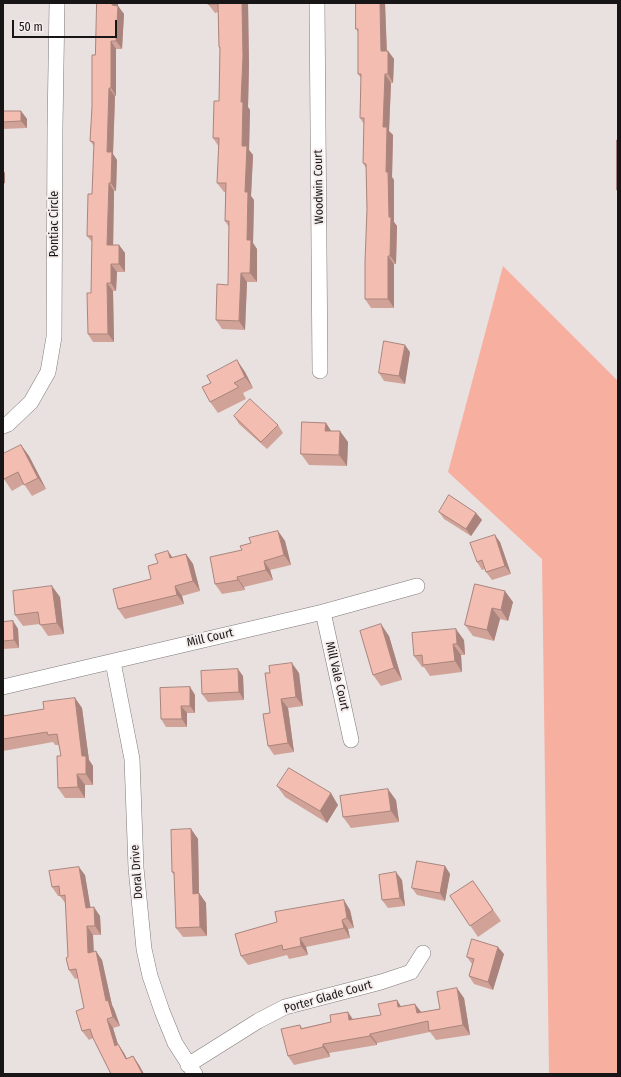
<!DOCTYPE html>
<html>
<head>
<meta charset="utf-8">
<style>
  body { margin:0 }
  #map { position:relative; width:621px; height:1077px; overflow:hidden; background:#e8e1e0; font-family:"Fira Sans Condensed",sans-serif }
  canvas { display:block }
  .frame { position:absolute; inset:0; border:4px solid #171515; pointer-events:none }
  .scale { position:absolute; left:12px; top:20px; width:105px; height:18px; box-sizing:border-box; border:2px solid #171515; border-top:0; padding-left:5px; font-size:12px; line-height:14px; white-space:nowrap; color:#171515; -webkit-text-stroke:3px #f5eeed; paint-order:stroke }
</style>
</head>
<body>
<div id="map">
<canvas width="621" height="1077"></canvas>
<div class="frame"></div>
<div class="scale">50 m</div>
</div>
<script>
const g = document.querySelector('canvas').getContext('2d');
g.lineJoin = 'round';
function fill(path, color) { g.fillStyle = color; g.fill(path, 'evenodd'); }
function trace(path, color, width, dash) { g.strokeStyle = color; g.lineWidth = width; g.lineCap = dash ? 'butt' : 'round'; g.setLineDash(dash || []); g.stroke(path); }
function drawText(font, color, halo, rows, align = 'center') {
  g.font = font + ' "Fira Sans Condensed",sans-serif'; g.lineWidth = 4; g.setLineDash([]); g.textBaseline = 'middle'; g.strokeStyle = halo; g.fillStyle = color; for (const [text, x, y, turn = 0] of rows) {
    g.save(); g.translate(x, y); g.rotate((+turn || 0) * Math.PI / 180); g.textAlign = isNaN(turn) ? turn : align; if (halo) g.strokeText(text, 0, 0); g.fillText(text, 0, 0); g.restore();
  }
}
fill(new Path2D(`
  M503,266l115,115v693h-69l-7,-515 -94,-87z`), '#f7af9f');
const minor = new Path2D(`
  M317,3l3,368
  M3,426l5,-2 23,-22 17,-30 6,-35 1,-210 2,-124
  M323,612l28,128
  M113,662l19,97 4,109 8,81 6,27 12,35 13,32 20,31
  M3,687l320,-75 94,-26
  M188,1065l70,-44 27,-14 96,-25 30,-10 12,-19`);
trace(minor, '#7f7978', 16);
trace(minor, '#fff', 15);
fill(new Path2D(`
  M248,3l1,62 -1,42 2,3 -1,40 4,5 -2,41 3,4 -1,43 4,6v33h-10l-2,48 -23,-1 -6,-9 12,-35 1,-58 -4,-6v-29h-1l-7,-9 2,-36 -6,-9 6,-37 1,-52 -1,-2 -1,-35 -3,1 -7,-9z
  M356,3h29l2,48h1l6,8 -1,24h-2l-2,48 4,4 -1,42 2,3v42l3,4 -1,38h-2v44h-23l-6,-9 2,-90 -1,-41 -3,-5 1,-39 -4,-6 1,-40 -3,-4v-42l-2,-3z
  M118,6l6,8 -2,35h-6v47h-1l-2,58 4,6 -1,31h-2l-1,54h6l6,8v19h-8l-1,19h-3l1,51h-21l-5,-8 3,-41 1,-51 -5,-6 5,-42 2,-48 -4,-5 5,-86z
  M3,111h18l6,8v9l-24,1z
  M410,352l-5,32 -21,-3 -5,-8z
  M245,372l8,16 -10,5 3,6 -28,14 -8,-11z
  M234,416l44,9 5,8 -16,16 -28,-25z
  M326,423l5,8 17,11 -1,24 -38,-1 -8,-11z
  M21,445l8,11 17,33 -14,7 -8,-12 -12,7 -8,-12z
  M439,512l37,1 6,7 -11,16 -27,-17z
  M278,531l7,10 6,24 -21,5 3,10 -29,7 1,3 -23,4 -7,-10 27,-34 9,-7z
  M500,542l11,32 -19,6 -6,-8 -1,-3 -3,1 -5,-8z
  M186,554l7,10 7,27 -18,5 2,8 -59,15 -7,-10 33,-30 7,-16 15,-5z
  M475,584l38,18 -5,19 -8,-2 -6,22 -21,-5 -8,-11z
  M60,597l4,37 -16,2 -8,-12 -17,2 -8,-11z
  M13,621l5,8 1,19 -16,1v-27z
  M389,636l13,44 -21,6 -8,-11z
  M464,640l1,15h-4l1,17 -32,4 -6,-9h-2l-8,-11z
  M299,673l4,33 -15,2 6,44 -20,3 -6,-9 2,-33z
  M243,676l1,24 -36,2 -6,-8z
  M190,687l5,8v18h-8v14h-21l-5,-8z
  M75,698l7,10 7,52 4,6v19h-8v13h-20l-7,-10 3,-32 -2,-11h-4l-2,-3 -50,9v-35l41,-7z
  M277,786l61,19 -11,18 -42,-26z
  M396,800l3,22 -48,6 -8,-11z
  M191,829l7,10 1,54 7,10 1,33 -24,1 -7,-9 -2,-53 -2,-3z
  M445,866l5,8 -5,27 -28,-6 -5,-7z
  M85,875l5,32 10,9 1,19h-8l1,17 8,8 10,45 2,4 6,17 -7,2 5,16 6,9 3,6 6,-3 6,9 5,9h-33l-18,-36 -4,2 -7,-9 2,-23 -6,-30 -3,1 -6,-9 -3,-66 -6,-8h-2l-6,-9z
  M402,880l3,26 -17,2 -6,-8z
  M473,881l28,40 -23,16 -28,-41z
  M350,910l4,18 -6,1 2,9 -44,9 2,8 -19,4 -2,-4 -39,10 -7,-9z
  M504,954l-11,36 -19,-6 -5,-8 3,-12 -5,-7z
  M464,998l6,37 -34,5 -6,-8 -53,11v2l-48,8 1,4 -36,8 -6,-9 12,-31 2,3 29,-6 17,-10 5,7 28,-4 16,-15 4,7 20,5 19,-3z`), '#d1a398');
fill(new Path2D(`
  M112,3h6v6v-3l6,8 -2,35 -6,-8z
  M242,3h6l1,62 -1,42 2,3 -1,40 4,5 -2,41 3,4 -1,43 4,6v33l-7,-9 -3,-33 -5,-94 -1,-44z
  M380,3h5l2,56 -6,-8z
  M111,41l5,8v47l-5,-8z
  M388,51l6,8 -1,24 -5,-9z
  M385,74l6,9 -2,48 4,4 -1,42 2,3v42l3,4 -1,38 -6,-8 -1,-39 -6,-90z
  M109,88l6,8 -2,58 4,6 -1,31 -5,-8 -4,-31z
  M21,111l6,8v9l-6,-7z
  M3,170l2,3v11l-2,-3z
  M109,183l5,8 -1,62 -6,-8z
  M119,245l6,8v19l-6,-8z
  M388,256l6,8v44l-6,-9z
  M111,264l6,8 -1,19 -5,-8z
  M241,273l6,9 -2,48 -6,-9z
  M107,283l6,8 1,51 -6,-8z
  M405,345l5,7 -5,32 -6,-8z
  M237,360l8,12 8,16 -8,-11z
  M326,423l7,11 -8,-3z
  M340,431l8,11 -1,24 -8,-11z
  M21,445l8,11 17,33 -8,-11z
  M476,513l6,7 -11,16 -5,-7z
  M278,531l7,10 6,24 -7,-10z
  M495,535l5,7 11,32 -6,-8z
  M168,551l7,10 -5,-3z
  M186,554l7,10 7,27 -7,-10z
  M264,561l6,9 3,10 -7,-10z
  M237,577l7,10 1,3 -7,-10z
  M52,586l8,11 4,37 -7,-11z
  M175,586l7,10 2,8 -7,-9z
  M505,591l8,11 -5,19 -7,-11z
  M492,608l8,11 -6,22 -7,-11z
  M13,621l5,8 1,19 -5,-8z
  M381,624l8,12 13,44 -8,-12z
  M456,629l8,11 1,15 -8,-11z
  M453,644l8,11 1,17 -7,-11z
  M292,663l7,10 4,33 -7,-9z
  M238,669l5,7 1,24 -5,-8z
  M190,687l5,8v18l-5,-7z
  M75,698l7,10 7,52 4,6v19l-7,-11 -4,-18z
  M281,699l7,9 6,44 -6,-9z
  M181,706l6,7v14l-5,-8z
  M77,774l8,11v13l-7,-11z
  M388,789l8,11 3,22 -8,-11z
  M331,793l7,12 -11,18 -7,-12z
  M191,829l7,10 1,54 7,10 1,33 -7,-9 -7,-33z
  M445,866l5,8 -5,27 -5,-8z
  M79,867l6,8 7,41 -6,-8z
  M396,872l6,8 3,26 -5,-8z
  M344,900l6,10 4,18 -7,-10z
  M94,907l6,9 1,19 -6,-9z
  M342,920l6,9 2,9 -6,-10z
  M87,926l6,9 1,27 -6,-9z
  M300,938l6,9 2,8 -7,-9z
  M498,947l6,7 -11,36 -5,-8z
  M96,951l6,9 10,45 2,4 6,17 -7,-9 -7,-16z
  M457,988l7,10 6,37 -7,-10z
  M397,1000l6,10 -5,-3z
  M415,1004l7,9h-5z
  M348,1012l6,10 -5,-2z
  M107,1019l6,9 8,27 -6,-9z
  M370,1034l7,9v2l-7,-9z
  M118,1044l6,9 8,15 -6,-9z
  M323,1044l6,9 1,4 -7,-10z
  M133,1056l6,9 5,9h-2v-1z`), '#aa847c');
const building = new Path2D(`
  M97,3h15v2l6,1 -2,35h-5v47h-2l-2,64h5l-1,31h-2l-2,62h12v19h-8v19h-4l1,51h-20l-1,-41h4l1,-57h-5l1,-42h4l2,-52 -4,-1 2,-34v-52h3z
  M208,3h34l1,53 -2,46h2l-1,44h5l-2,46h3l-1,48h4l-1,33h-9l-2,48 -23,-1 1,-36 11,1 1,-64h-4l1,-38h-9l2,-45h-6l1,-37h5l1,-54h-1l-1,-43h-10z
  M356,3h24l1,48h7v23h-3l-2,53h4l-1,45h2l1,45h2l-1,39h-2v43h-23v-37l2,-53 -1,-45 -3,-1 1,-45h-4l1,-44h-3v-45h-2z
  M3,111h18v10l-18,1z
  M617,140h1v50h-1z
  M384,341l21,4 -6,31 -20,-3z
  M237,360l8,17 -11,6 5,4 -29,15 -8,-15 9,-4 -4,-7z
  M250,399l28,26 -17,17 -27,-26z
  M302,422l24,1 -1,8h15l-1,24 -38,-1z
  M21,445l17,33 -14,7 -6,-13 -14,7 -1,-1v-24z
  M449,495l27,18 -10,16 -27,-17z
  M278,531l6,24 -20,6 2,9 -29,7 1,3 -23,4 -5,-27 32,-7 -2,-4 11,-3 -2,-5z
  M495,535l10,31 -19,6 -4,-12 -5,2 -7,-19z
  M168,551l2,7 16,-4 7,27 -18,5 2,9 -59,14 -5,-20 38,-10 -3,-13 10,-3 -3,-8z
  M475,584l30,7 -4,19 -9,-2 -5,22 -22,-5z
  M52,586l5,37 -17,2 -2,-13 -23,3 -2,-24z
  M13,621l1,19 -11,1v-19z
  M381,624l13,44 -21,7 -13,-44z
  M456,629l1,15h-4l2,17 -32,4 -1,-10 -8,1 -2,-23z
  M292,663l4,34 -15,2 7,44 -20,3 -5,-32 7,-1 -5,-40h5l-1,-7z
  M238,669l1,23 -37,2 -1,-23z
  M190,687v19h-9l1,13h-21l-1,-31z
  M75,698l7,58h4v18h-9l1,13 -20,1 -1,-32h4l-4,-22 -9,1 -1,-3 -44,7v-23l41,-7 -1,-7z
  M289,768l42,25 -11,18 -43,-25z
  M388,789l3,22 -48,6 -3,-21z
  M191,829l2,65 6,-1 1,34 -24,1 -2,-56h-2l-1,-42z
  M417,861l28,5 -5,27 -28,-5z
  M79,867l7,41 8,-1 1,19h-8l1,27 8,-2 10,50 2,-1 5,17 -6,2 8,27 3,-2 8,15 7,-3 9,17 -3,1h-28l-18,-36 -3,-9 -8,2 -6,-20 8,-3 -8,-39 -7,1 -3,-12 2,-1 -3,-62 -5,1 -1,-10 -7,1 -3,-16z
  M396,872l4,26 -18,2 -3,-25z
  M473,881l20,29 -23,16 -20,-30z
  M344,900l3,18 -5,2 2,8 -44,10 1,8 -18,4 -1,-5 -41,11 -6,-22 42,-12 -2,-10z
  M472,939l26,8 -10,35 -19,-6 5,-17 -7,-2z
  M457,988l6,37 -34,6 -1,-10 -58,13v2l-47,8v3l-35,9 -7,-27 19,-4 1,4 30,-7 -1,-7 18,-3 1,8 32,-5 -3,-11 19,-4 1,7 17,-3 2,9 23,-4 -3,-17z`);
fill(building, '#f3bdb1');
trace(building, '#aa847c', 1);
drawText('12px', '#171515', '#f5eeed', [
  ["Woodwin Court",319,187,-91],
  ["Pontiac Circle",55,224,-90],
  ["Mill Court",210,638,-13],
  ["Mill Vale Court",337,676,77],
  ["Doral Drive",137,872,-94],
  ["Porter Glade Court",328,997,-16]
]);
</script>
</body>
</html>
